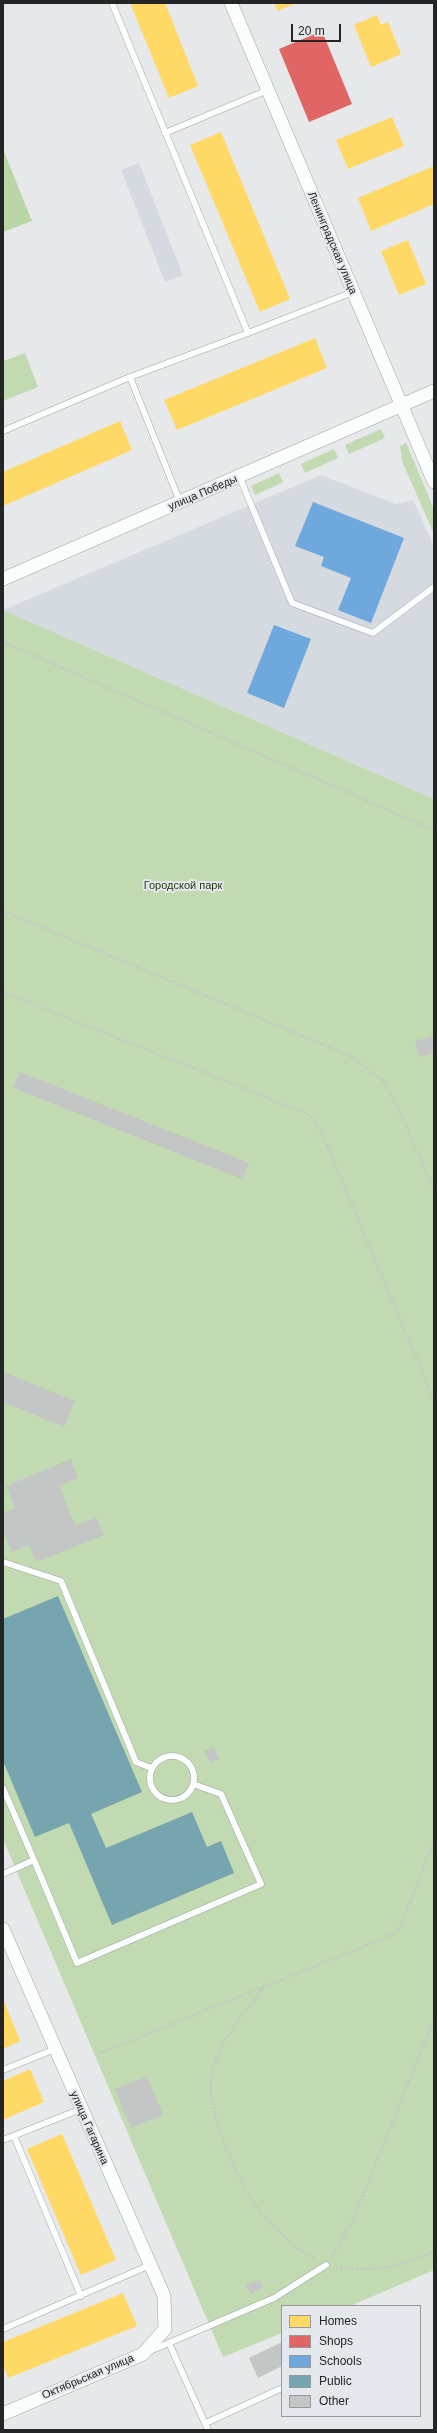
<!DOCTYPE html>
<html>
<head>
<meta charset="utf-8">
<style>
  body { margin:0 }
  #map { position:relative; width:437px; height:2433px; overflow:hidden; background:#e6e8ea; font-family:Helvetica,sans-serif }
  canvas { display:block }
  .frame { position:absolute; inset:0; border:4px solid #232526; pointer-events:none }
  .legend { position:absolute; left:281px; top:2305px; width:140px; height:112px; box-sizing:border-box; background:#e4e8ec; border:1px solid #979a9d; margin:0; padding:5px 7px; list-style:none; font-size:12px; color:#232526 }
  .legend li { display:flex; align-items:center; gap:8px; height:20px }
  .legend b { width:20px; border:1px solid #979a9d }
  .scale { position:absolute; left:291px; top:24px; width:50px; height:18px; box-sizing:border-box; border:2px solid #232526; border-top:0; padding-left:5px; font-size:12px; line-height:14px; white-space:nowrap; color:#232526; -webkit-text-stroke:3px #e4e8ec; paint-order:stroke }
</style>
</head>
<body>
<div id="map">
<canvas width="437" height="2433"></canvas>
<div class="frame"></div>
<ul class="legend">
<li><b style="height:11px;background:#ffd966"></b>Homes</li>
<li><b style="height:11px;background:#e06666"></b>Shops</li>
<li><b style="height:11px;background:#6fa8dc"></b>Schools</li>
<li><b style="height:11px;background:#76a5af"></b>Public</li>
<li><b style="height:11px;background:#c4c5c5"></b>Other</li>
</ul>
<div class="scale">20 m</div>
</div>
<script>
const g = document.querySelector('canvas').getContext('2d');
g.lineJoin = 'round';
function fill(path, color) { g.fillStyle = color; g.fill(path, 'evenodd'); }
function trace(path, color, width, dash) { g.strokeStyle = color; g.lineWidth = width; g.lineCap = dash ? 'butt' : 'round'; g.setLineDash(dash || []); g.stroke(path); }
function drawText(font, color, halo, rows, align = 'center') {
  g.font = font + ' Helvetica,sans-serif'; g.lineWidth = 4; g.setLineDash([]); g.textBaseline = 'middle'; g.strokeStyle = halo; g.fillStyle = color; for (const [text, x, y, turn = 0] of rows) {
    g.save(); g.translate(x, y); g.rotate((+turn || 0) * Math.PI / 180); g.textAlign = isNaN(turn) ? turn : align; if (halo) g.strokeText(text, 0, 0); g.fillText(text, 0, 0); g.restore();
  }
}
fill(new Path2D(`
  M139,163l44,112 -18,7 -44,-112z
  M321,475l75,29 17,-4 21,46v253l-431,-189z`), '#d5dae0');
fill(new Path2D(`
  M25,353l13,34 -35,14v-40z
  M381,429l4,9 -36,16 -4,-9z
  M406,443l28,66v25l-32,-73 -2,-15z
  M334,449l4,9 -33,15 -4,-9z
  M279,473l4,9 -28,13 -4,-9z
  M3,610l431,189v1471l-84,36h-68v27l-59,24 -220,-518z`), '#c2dab1');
fill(new Path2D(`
  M3,149l29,72 -29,11z`), '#bbd6a6');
fill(new Path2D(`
  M130,3h35l33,83 -29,12z
  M274,3h23l-19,8z
  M377,15l4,10 7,-3 13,32 -30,13 -17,-42z
  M392,117l12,29 -56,23 -12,-29z
  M221,132l69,167 -30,13 -70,-167z
  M434,166v38l-63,27 -13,-33z
  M408,240l18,44 -27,11 -18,-44z
  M315,338l12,30 -150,62 -13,-30z
  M120,421l12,29 -129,56v-34z
  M3,1999l17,42 -17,8z
  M30,2069l14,33 -41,18v-39z
  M62,2134l54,126 -35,15 -54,-126z
  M123,2293l14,33 -129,52 -5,-13v-23z`), '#ffd966');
fill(new Path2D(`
  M322,31l30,73 -43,18 -30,-73z`), '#e06666');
fill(new Path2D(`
  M313,502l91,36 -33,85 -33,-13 13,-32 -30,-12 3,-9 -29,-11z
  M274,625l37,14 -27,69 -37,-15z`), '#6fa8dc');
fill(new Path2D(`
  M58,1596l84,196 -51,22 15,34 86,-36 15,35 14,-6 13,32 -122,52 -43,-102 -34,14 -32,-76v-142z`), '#76a5af');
fill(new Path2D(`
  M434,1036v17l-14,4 -5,-16z
  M20,1072l229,91 -7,16 -228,-91z
  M3,1372l72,29 -11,26 -61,-25z
  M71,1459l7,19 -19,8 16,40 21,-9 8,18 -68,27 -7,-17 -17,7 -9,-22v-17l12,-5 -9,-22z
  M214,1747l5,12 -9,4 -6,-12z
  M147,2076l16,39 -32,13 -16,-39z
  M259,2280l4,8 -13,6 -4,-9z
  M282,2342v24l-24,12 -9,-20z`), '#c4c5c5');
const lane = new Path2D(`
  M165,133l103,-43
  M248,333l105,-41
  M130,377l50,125
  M3,431l127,-54 118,-44 -136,-330
  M240,478l52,125 81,30 61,-46
  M3,1562l58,19 75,181 15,6
  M150 1778a22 22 0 1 1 44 0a22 22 0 1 1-44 0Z
  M3,1788l31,72
  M3,1874l31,-14 43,103 184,-79 -40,-90 -28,-10
  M3,2070l52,-21
  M14,2136l67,160
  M3,2140l78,-31
  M3,2329l147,-64
  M169,2343l39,87
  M150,2351l124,-53 52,-33
  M206,2423l76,-35`);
const street = new Path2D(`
  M231,3l203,479
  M3,579l431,-188
  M3,1929l161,367 1,33 -22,25 -140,60`);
trace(lane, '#a2a4a6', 7);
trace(street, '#a2a4a6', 14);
trace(new Path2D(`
  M3,642l431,188
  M3,911l347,145 33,25 16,29 35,80
  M3,992l303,121 7,6 10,17 111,264
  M264,1987c-19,25 -44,53 -52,84 -9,33 25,109 45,136 15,20 36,39 58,52
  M95,2055l290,-117 10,-6 7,-9 32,-82
  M331,2257l21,-34 82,-204
  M336,2267c41,6 61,0 98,-16`), '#c6c6c6', 2.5, [2, 2]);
trace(lane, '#fbfcfc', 6);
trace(street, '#fbfcfc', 13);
drawText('11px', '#232526', '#e4e8ec', [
  ["Ленинградская улица",332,243,67],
  ["улица Победы",203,493,-23],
  ["улица Гагарина",89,2128,66],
  ["Октябрьская улица",88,2377,-23]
]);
drawText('11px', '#263814', '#e4e8ec', [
  ["Городской парк",183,886]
]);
</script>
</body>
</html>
